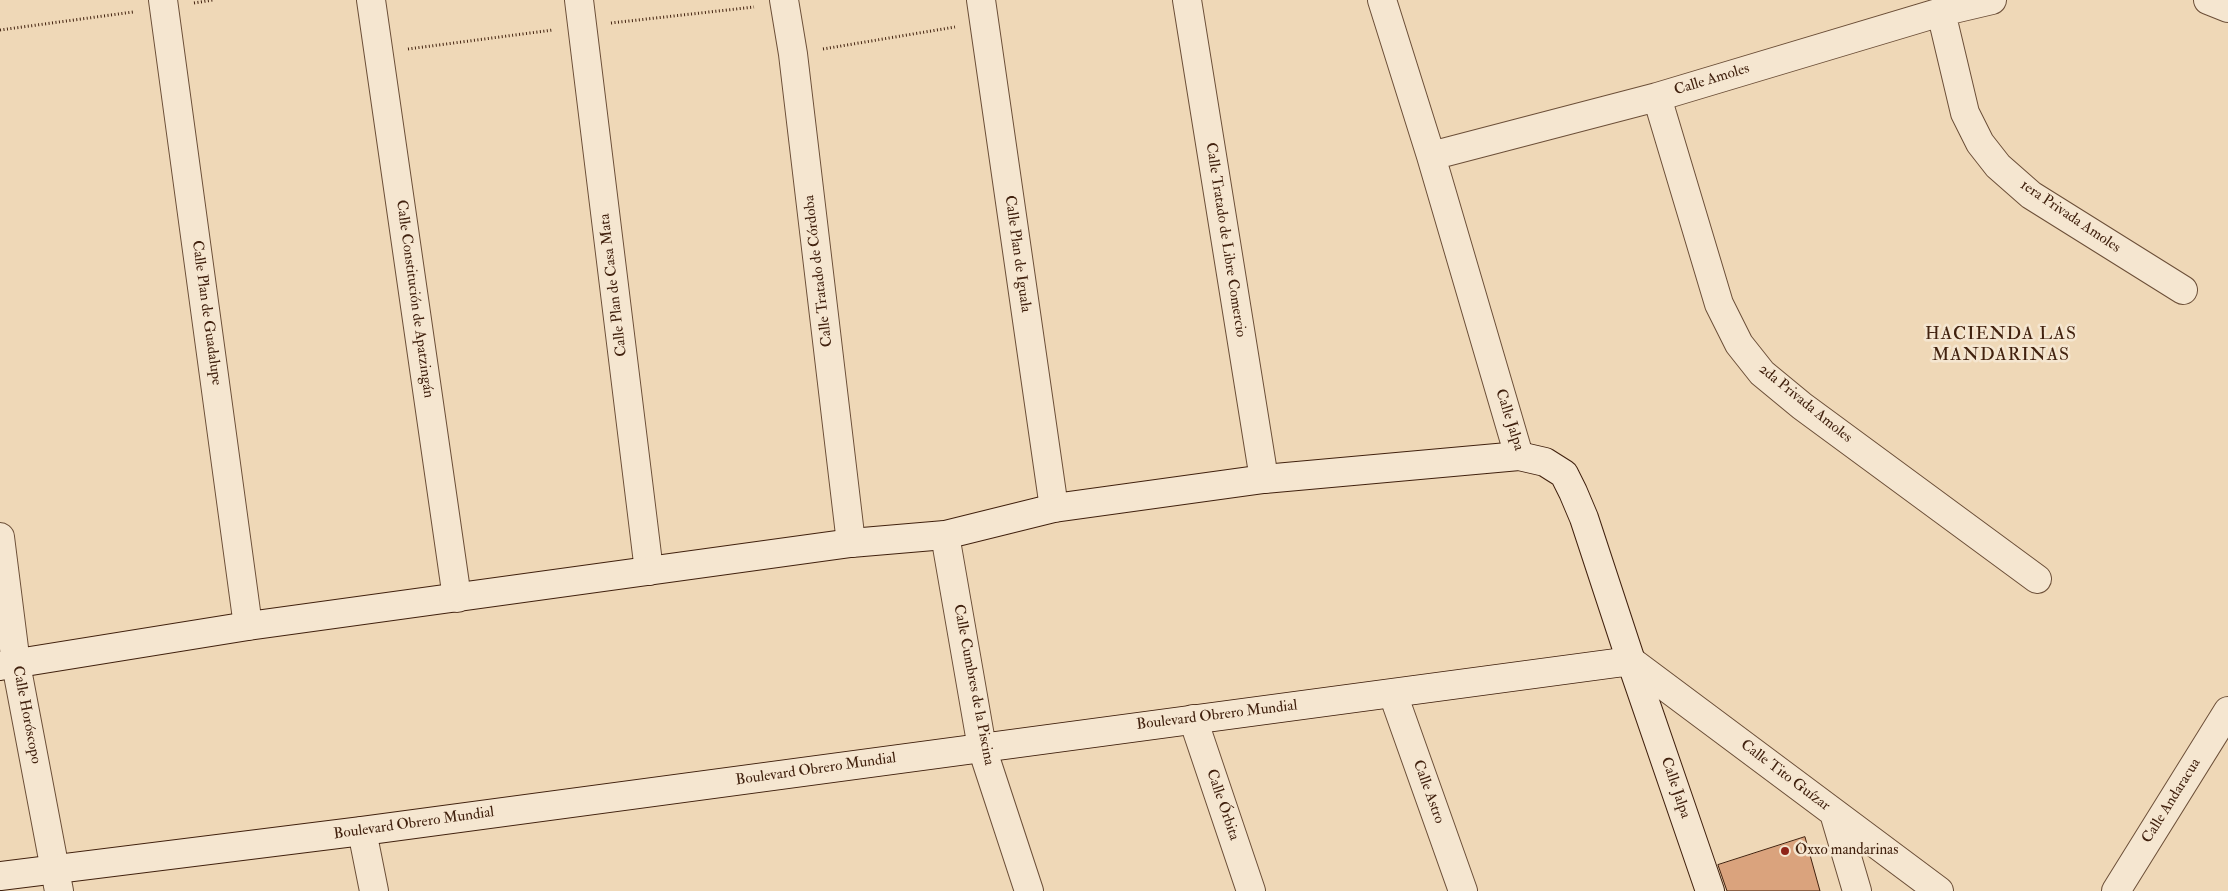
<!DOCTYPE html>
<html>
<head>
<meta charset="utf-8">
<style>
  body { margin:0 }
  canvas { display:block; background:#efd8b7 }
</style>
</head>
<body>
<canvas width="2228" height="891"></canvas>
<script>
const g = document.querySelector('canvas').getContext('2d');
g.lineJoin = 'round';
function fill(path, color) { g.fillStyle = color; g.fill(path, 'evenodd'); }
function trace(path, color, width, dash) { g.strokeStyle = color; g.lineWidth = width; g.lineCap = dash ? 'butt' : 'round'; g.setLineDash(dash || []); g.stroke(path); }
function drawText(font, color, halo, rows, align = 'center') {
  g.font = font + ' "IM FELL Double Pica",serif'; g.lineWidth = 5; g.setLineDash([]); g.textBaseline = 'middle'; g.strokeStyle = halo; g.fillStyle = color; for (const [text, x, y, turn = 0] of rows) {
    g.save(); g.translate(x, y); g.rotate((+turn || 0) * Math.PI / 180); g.textAlign = isNaN(turn) ? turn : align; if (halo) g.strokeText(text, 0, 0); g.fillText(text, 0, 0); g.restore();
  }
}
const building = new Path2D(`
  M1805,837l15,54h-93l-9,-26z`);
fill(building, '#daa37d');
trace(building, '#41210e', 1);
const street = new Path2D(`
  M163,0l85,626
  M371,0l86,598
  M579,0l70,571
  M784,0l9,54 58,489
  M981,0l73,508
  M1187,0l77,479
  M1382,0l49,156 88,300
  M2208,0l20,8
  M1941,12l24,101 15,30 18,23 33,29 152,95
  M1657,97l62,207 20,40 23,29 40,33 235,173
  M1431,156l226,-59 284,-85 51,-12
  M945,535l37,213 47,143
  M0,537l16,127 43,227
  M1631,661l308,230
  M1393,694l70,197
  M1193,719l58,172
  M1834,813l23,78
  M362,831l12,60
  M2116,891l112,-180`);
const secondary = new Path2D(`
  M0,666l248,-40 603,-83 94,-8 109,-27 210,-29 255,-23 26,6 19,12 9,18 11,26 47,143 79,230
  M0,876l362,-45 1269,-170`);
trace(street, '#6c4f38', 30);
trace(secondary, '#41210e', 30);
trace(new Path2D(`
  M194,3l19,-3
  M611,23l143,-16
  M0,30l133,-18
  M408,49l145,-19
  M823,49l132,-22`), '#41210e', 3, [1, 2.5]);
trace(street, '#f5e6d0', 28);
trace(secondary, '#f5e6d0', 28);
for (const [x, y, r, color] of [
  [1785,851,5,"#8f2418"]
]) { const dot = new Path2D(); dot.arc(x, y, r, 0, 2 * Math.PI); g.fillStyle = color; g.fill(dot); trace(dot, '#f5e6d0', 2); }
drawText('15px', '#41210e', '#f5e6d0', [
  ["Calle Amoles",1712,80,-17],
  ["1era Privada Amoles",2070,217,34],
  ["Calle Tratado de Libre Comercio",1225,240,81],
  ["Calle Plan de Iguala",1017,254,82],
  ["Calle Tratado de Córdoba",819,271,-97],
  ["Calle Plan de Casa Mata",614,285,-97],
  ["Calle Constitución de Apatzingán",414,299,82],
  ["Calle Plan de Guadalupe",206,313,82],
  ["2da Privada Amoles",1805,404,39],
  ["Calle Jalpa",1509,420,72],
  ["Calle Cumbres de la Piscina",973,685,79],
  ["Calle Horóscopo",26,715,79],
  ["Boulevard Obrero Mundial",1217,716,-7],
  ["Boulevard Obrero Mundial",816,770,-8],
  ["Calle Tito Guízar",1785,776,37],
  ["Calle Jalpa",1675,788,71],
  ["Calle Astro",1428,792,70],
  ["Calle Andaracua",2172,801,-58],
  ["Calle Órbita",1222,805,71],
  ["Boulevard Obrero Mundial",414,824,-8]
]);
drawText('15px', '#41210e', '#f5e6d0', [
  ["Oxxo mandarinas",1795,851]
], 'left');
g.letterSpacing = '1px';
drawText('18px', '#41210e', '#f5e6d0', [
  ["HACIENDA LAS",2001,335],
  ["MANDARINAS",2001,356]
]);
g.letterSpacing = '0px';
</script>
</body>
</html>
